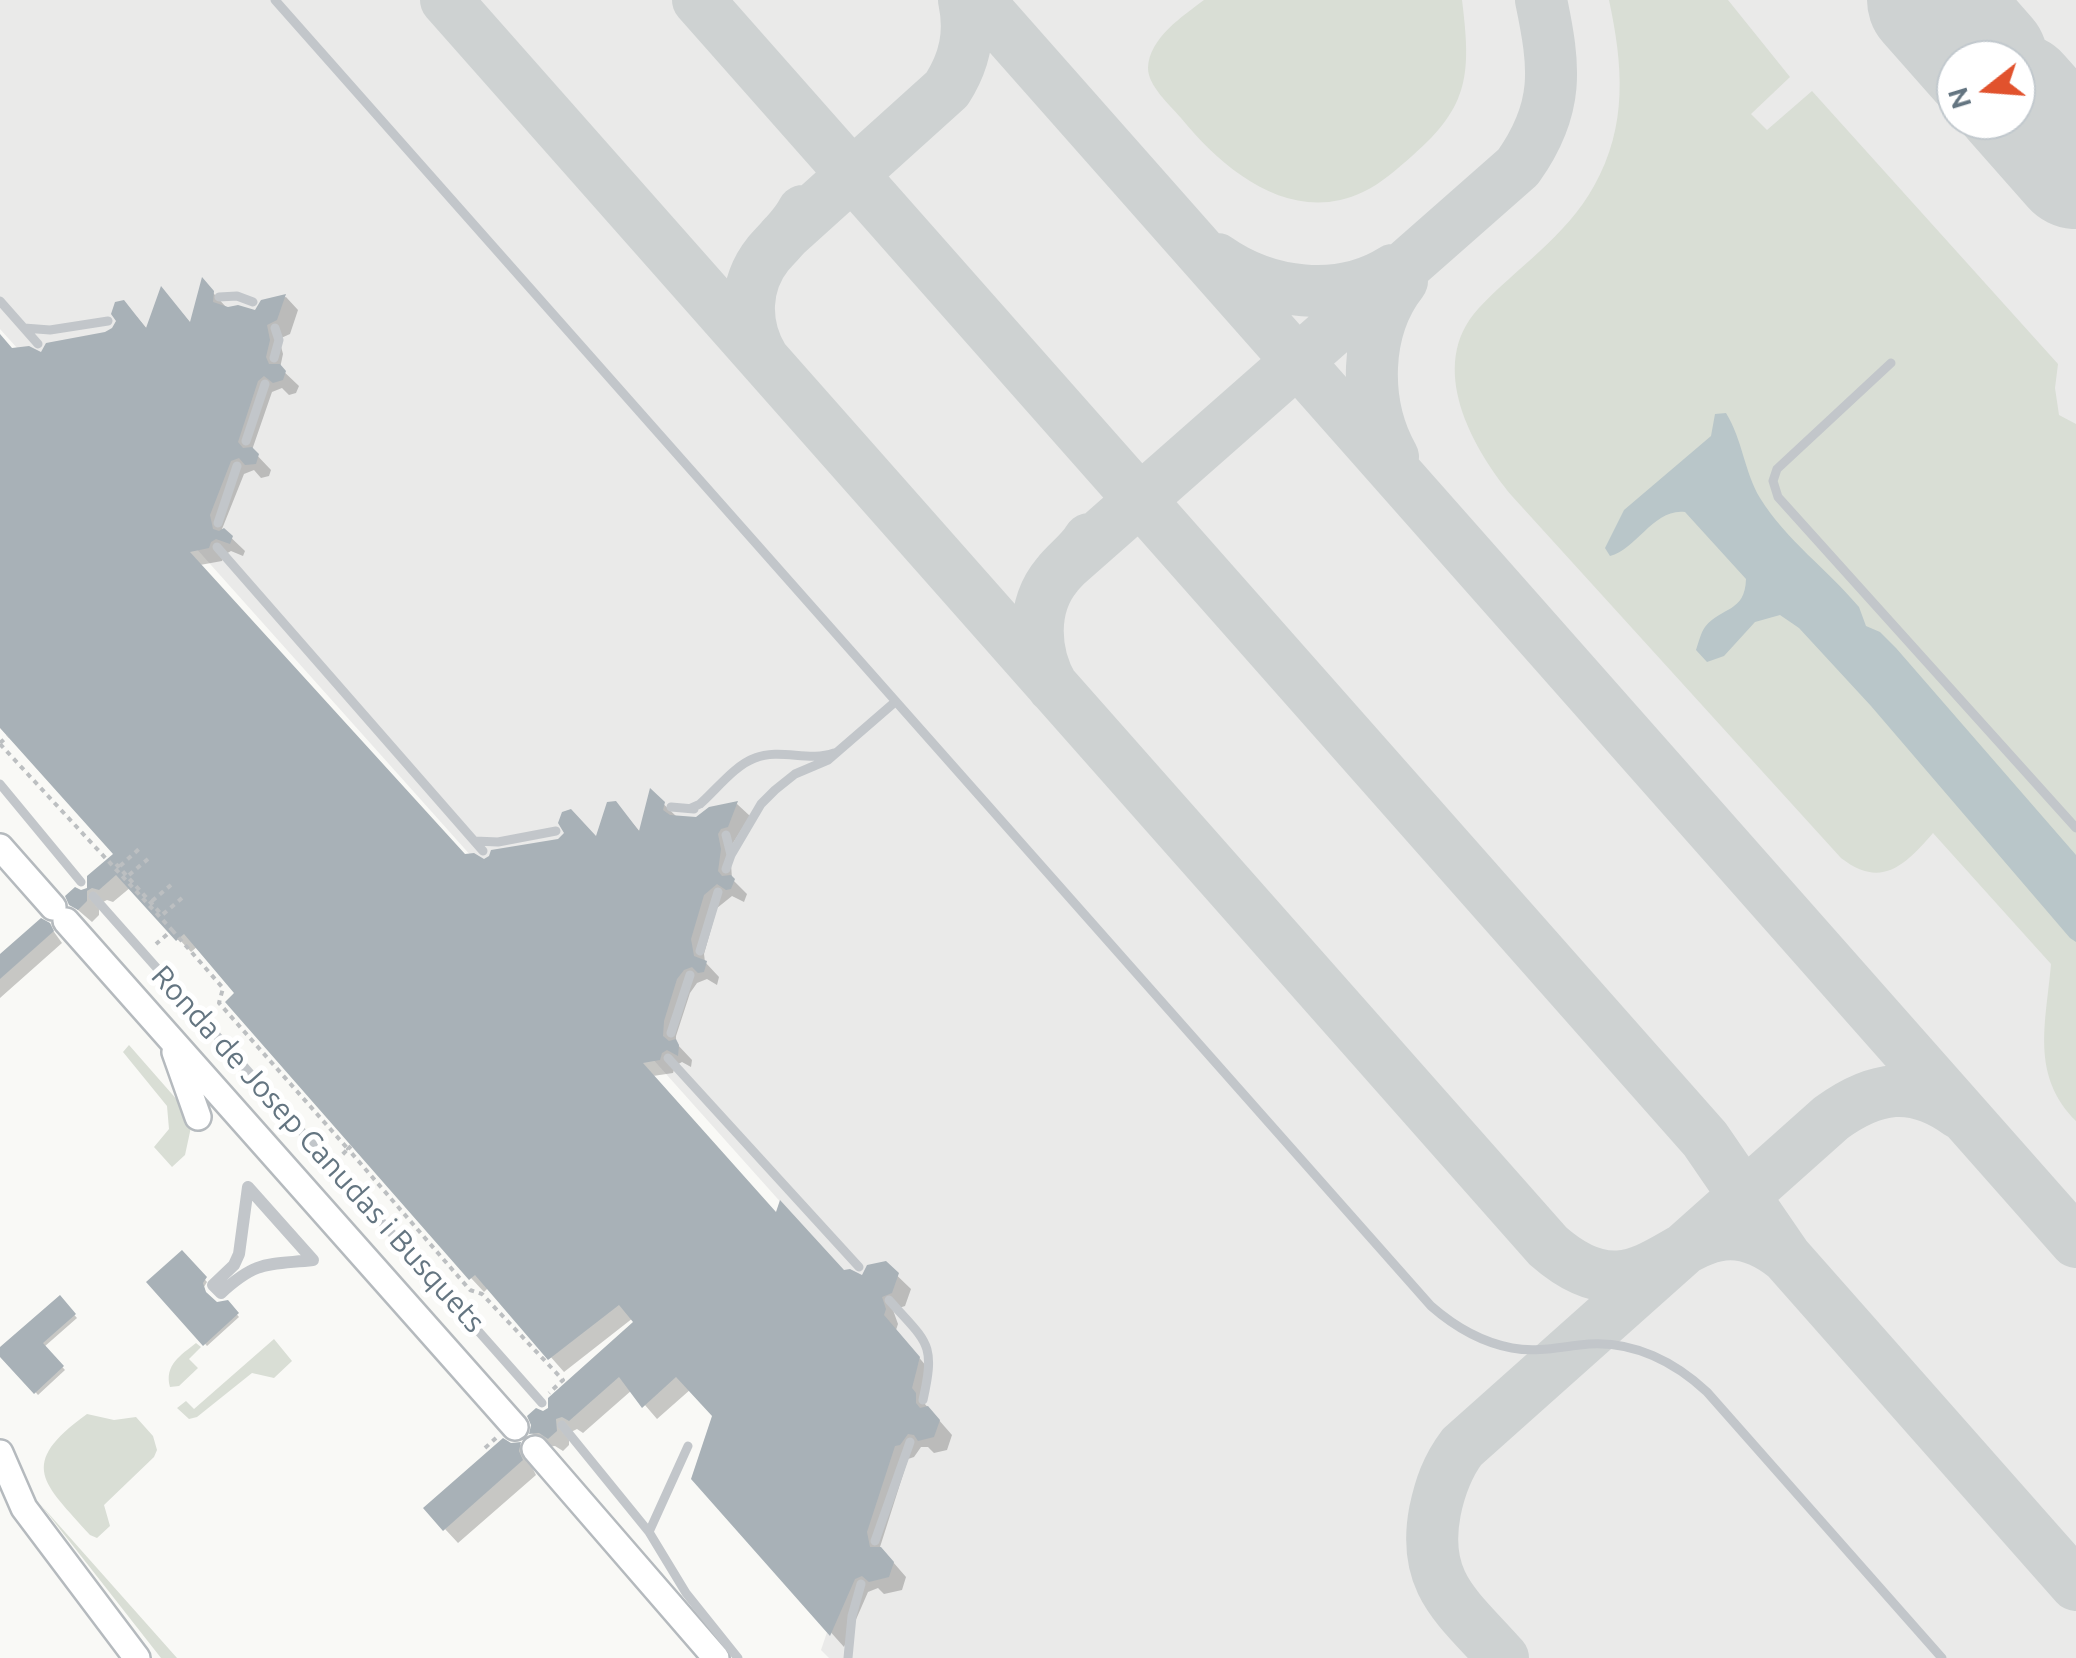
<!DOCTYPE html>
<html>
<head>
<meta charset="utf-8">
<style>
  body { margin:0 }
  #map { position:relative; width:2076px; height:1658px; overflow:hidden; background:#f9f9f6; font-family:Ubuntu,sans-serif }
  canvas { display:block }
  .north { position:absolute; left:1936px; top:40px; width:100px; height:100px; box-sizing:border-box; background:#fff; border:2px solid #c1c8cd; border-radius:50%; rotate:253deg; font-size:28px; font-weight:700; line-height:40px; text-align:center; color:#647581 }
  .north::after { content:''; display:block; margin:auto; width:35px; height:45px; background:#e1522d; clip-path:polygon(50% 0,100% 100%,50% 72%,0 100%) }
</style>
</head>
<body>
<div id="map">
<canvas width="2076" height="1658"></canvas>
<div class="north">N</div>
</div>
<script>
const g = document.querySelector('canvas').getContext('2d');
g.lineJoin = 'round';
function fill(path, color) { g.fillStyle = color; g.fill(path, 'evenodd'); }
function trace(path, color, width, dash) { g.strokeStyle = color; g.lineWidth = width; g.lineCap = dash ? 'butt' : 'round'; g.setLineDash(dash || []); g.stroke(path); }
function drawText(font, color, halo, rows, align = 'center') {
  g.font = font + ' Ubuntu,sans-serif'; g.lineWidth = 10; g.setLineDash([]); g.textBaseline = 'middle'; g.strokeStyle = halo; g.fillStyle = color; for (const [text, x, y, turn = 0] of rows) {
    g.save(); g.translate(x, y); g.rotate((+turn || 0) * Math.PI / 180); g.textAlign = isNaN(turn) ? turn : align; if (halo) g.strokeText(text, 0, 0); g.fillText(text, 0, 0); g.restore();
  }
}
fill(new Path2D(`
  M0,0h2076v1658h-1247l-8,-8 99,-292 -920,-1029zM1956,60h60v60h-60z`), '#eaeae9');
fill(new Path2D(`
  M1204,0h258c9,73 8,106 -50,156 -15,13 -30,27 -49,36 -71,34 -139,-21 -182,-74 -11,-13 -33,-32 -33,-50 1,-30 35,-52 56,-68z
  M1609,0h119l62,77 -39,37 16,16 45,-39 246,273 -3,24 4,27 17,9v697c-46,-46 -30,-98 -25,-157l-118,-131c-27,31 -51,57 -92,25l-329,-362c-40,-48 -86,-130 -34,-187 38,-41 88,-72 116,-123 34,-60 29,-121 15,-186z
  M129,1045l64,73 -8,37 -13,12 -18,-20 15,-18 -2,-23 -44,-54z
  M274,1339l18,22 -18,17 -22,-5 -55,44 -8,2 -12,-11 9,-7 8,8z
  M196,1343l5,4 -12,12 9,9 -19,18 -9,1c-6,-22 11,-32 26,-44z
  M87,1414l27,6 22,-3 17,19 4,14 -3,7 -50,48 6,21 -13,12 -7,-3c-46,-52 -74,-70 -3,-121z
  M41,1505l136,153h-16z`), '#d9ded5');
fill(new Path2D(`
  M1726,413c17,28 18,58 34,85 26,42 68,72 99,109l7,19 14,6 16,16 180,207v87l-6,-4 -199,-232 -72,-78 -19,-13 -25,7 -31,34 -17,6 -11,-12c2,-6 5,-18 9,-23 17,-21 40,-14 41,-48l-61,-67c-31,-4 -48,37 -75,44l-5,-8 19,-38 87,-74 4,-22z`), '#b9c6c9');
fill(new Path2D(`
  M203,282l23,25 31,6 5,-11 24,-5 12,13 -8,24 -11,5 4,15 -3,14 19,18 -3,7 -7,2 -7,-7 -10,4 -20,58 19,20 -2,6 -8,2 -7,-8 -10,4 -22,55 23,22 -2,5 -12,-5 -7,4 -2,6 -22,4 265,292 18,5 115,-22 17,-37 26,30 11,-40 26,25 19,1 40,-15 13,12 -20,32 2,31 15,15 -3,8 -12,-6 -15,12 -13,46 1,8 14,15 -2,8 -10,-6 -10,4 -7,10 -14,43v7l16,17 -1,7 -9,-5 -7,4 -2,7 -20,3 124,140 68,57 18,5 22,-14 26,25 -6,17 -12,4 5,14 -2,6 36,43 -8,30 28,32 -5,15 -13,3 -6,-6h-7l-7,10 -6,2 -28,88 26,30 -4,13 -18,4 -6,-6 -10,4 -24,55 -151,-169 22,-62 -24,-27 -34,30 -25,-29 -49,43 -6,-4 -8,4v12l-6,6 -8,-5 -10,1 -13,-14 11,-19 94,-91 -4,-5 -69,54 -75,-85 -5,5 -13,-14 -273,-332 -7,6 -60,-65 -18,15 -6,-2 -8,4v11l-7,7 -21,-18 18,-15 27,-34 -116,-131v-388l13,15 25,4 68,-20 31,-18 11,13 14,-40 30,35z
  M49,925l13,18 -62,55v-41z
  M182,1253l25,29 -3,5 3,10 10,8 10,-2 12,14 -32,29 -57,-64z
  M60,1299l17,19 -33,29 21,23 -27,25 -38,-44z
  M520,1444l13,14 -1,9 4,8 -78,68 -13,-14 65,-84z`), '#0003');
trace(new Path2D(`
  M446,0l1102,1246c108,95 137,-69 238,11
  M698,0l1007,1139 81,118 290,328
  M978,0l1098,1242
  M783,237l164,-148c18,-28 24,-56 17,-89
  M1217,259c50,35 122,45 176,11
  M763,358c-20,-33 -19,-74 5,-104 12,-14 27,-27 35,-43
  M1393,457c-30,-53 -29,-128 9,-176
  M1066,565l452,-398c42,-59 37,-100 23,-167
  M1053,687c-20,-34 -22,-81 4,-112 10,-13 24,-22 32,-36
  M1503,1658c-44,-50 -82,-74 -68,-147 5,-24 12,-44 27,-64l369,-329c44,-32 82,-38 128,-5`), '#ced2d2', 52);
trace(new Path2D(`
  M1931,0l53,60
  M2016,97l60,68`), '#ced2d2', 128);
fill(new Path2D(`
  M202,277l12,14 -1,11 15,5 10,-2 17,5 6,-10 25,-6 -9,26 -10,5 3,15 -4,17 3,7h11l6,7 -3,9 -10,3 -9,-7 -6,5 -20,61 5,6 9,-1 7,7 -3,10 -11,1 -6,-7 -8,3 -21,54 3,14 6,2 5,-3 9,8 -3,8 -14,-5 -5,3 -2,6 -19,4 275,302 9,-1 10,6 5,-3 2,-6 67,-11 6,-6 -6,-10 4,-11 9,-3 25,27 11,-34 9,-1 23,30 11,-43 15,14 -2,8 7,5 26,2 13,-10 29,-6 -10,26 -7,2 -3,5 3,15 -3,22 4,5 9,-1 4,4 -4,10 -5,1 -9,-6 -13,11 -13,44 3,17 13,5 -3,11 -6,1 -6,-6 -8,3 -7,9 -13,42 -1,15 6,5 7,-2 3,6 -1,11 -11,-6 -5,3 -2,7 -17,3 133,149 4,-12 64,70 6,-1 12,6 5,-10 19,-4 13,12 -7,20 -10,4 4,12 -2,6 36,42 -8,31 4,5v10l4,5 8,-2 12,14 -6,17 -16,4 -4,-6 -6,-1 -8,11 -5,1 -28,86 3,15h11l13,15 -5,15 -20,5 -7,-6 -7,3 -25,57 -139,-157 21,-63 -36,-39 -34,31 -23,-31 -50,44 -7,-4 -6,2 1,12 -9,8 -9,-6 -10,1 2,-9 -4,-9 9,-8 7,3 5,-3v-10l85,-76 -14,-17 -71,55 -73,-85 -6,5 -244,-278 9,-9 -50,-59 -8,7 -60,-66 -17,15 -7,-2 -5,3v10l-9,9 -9,-5 -4,-9 10,-9 6,3 6,-2v-12l26,-22 -113,-126v-394l12,14 17,-2 12,6 5,-9 59,-11 7,-4 4,-7 -5,-7 4,-12 9,-2 22,28 15,-42 29,36z
  M41,918l9,5 4,8 -54,48v-25z
  M182,1250l25,27 -4,6 3,9 11,10 11,-2 11,13 -36,33 -57,-64z
  M60,1295l16,19 -33,29 21,23 -30,28 -34,-37v-10z
  M503,1438l8,5 10,-1 -2,9 4,9 -80,71 -20,-23z`), '#a8b1b7');
const primary = new Path2D(`
  M0,847l53,60
  M66,921l449,506
  M175,1052l23,65
  M535,1449l181,209
  M0,1453l24,55 113,150`);
trace(primary, '#b5babe', 30);
trace(new Path2D(`
  M0,743l8,-7
  M0,744l172,186 -16,14
  M116,864l46,51 20,-17
  M120,866l19,-17
  M129,875l19,-16
  M152,901l19,-16
  M172,930l51,58 -4,15 129,146 -6,6
  M351,1146l-3,3 122,141 12,4 81,86 -14,13
  M485,1448l11,-10`), '#bcbfc1', 4, [5, 5]);
trace(new Path2D(`
  M275,0l1156,1306c24,21 49,36 81,42 27,5 51,-2 77,-4 45,-3 86,18 118,48l235,266
  M219,297l18,-1 16,6
  M0,301l38,43
  M24,328l26,2 58,-9
  M274,358l5,-18 -4,-12
  M1891,363l-114,106 -4,12 5,16 298,331
  M246,441l19,-57
  M218,523l19,-57
  M217,547l266,304
  M0,784l81,98
  M671,807l23,2
  M691,808l9,-4c16,-14 35,-39 55,-46 25,-10 54,4 79,-5
  M726,835l5,20 -5,14
  M475,841l23,1 58,-11
  M731,855l30,-51 14,-14 20,-16 33,-14 67,-58
  M93,896l449,507
  M700,951l18,-59
  M671,1033l19,-58
  M668,1058l191,209
  M889,1300c38,43 47,42 34,100
  M562,1425l87,107 37,61 52,65
  M649,1532l39,-86
  M875,1541l35,-99
  M848,1658l4,-42 9,-32`), '#c2c6ca', 9);
trace(new Path2D(`
  M248,1187l65,73c-46,5 -56,0 -92,33l-8,-8 21,-20 5,-11z`), '#c2c6ca', 12);
trace(primary, '#fff', 25);
drawText('30px', '#647581', '#fff', [
  ["Ronda de Josep Canudas i Busquets",318,1149,48]
]);
</script>
</body>
</html>
